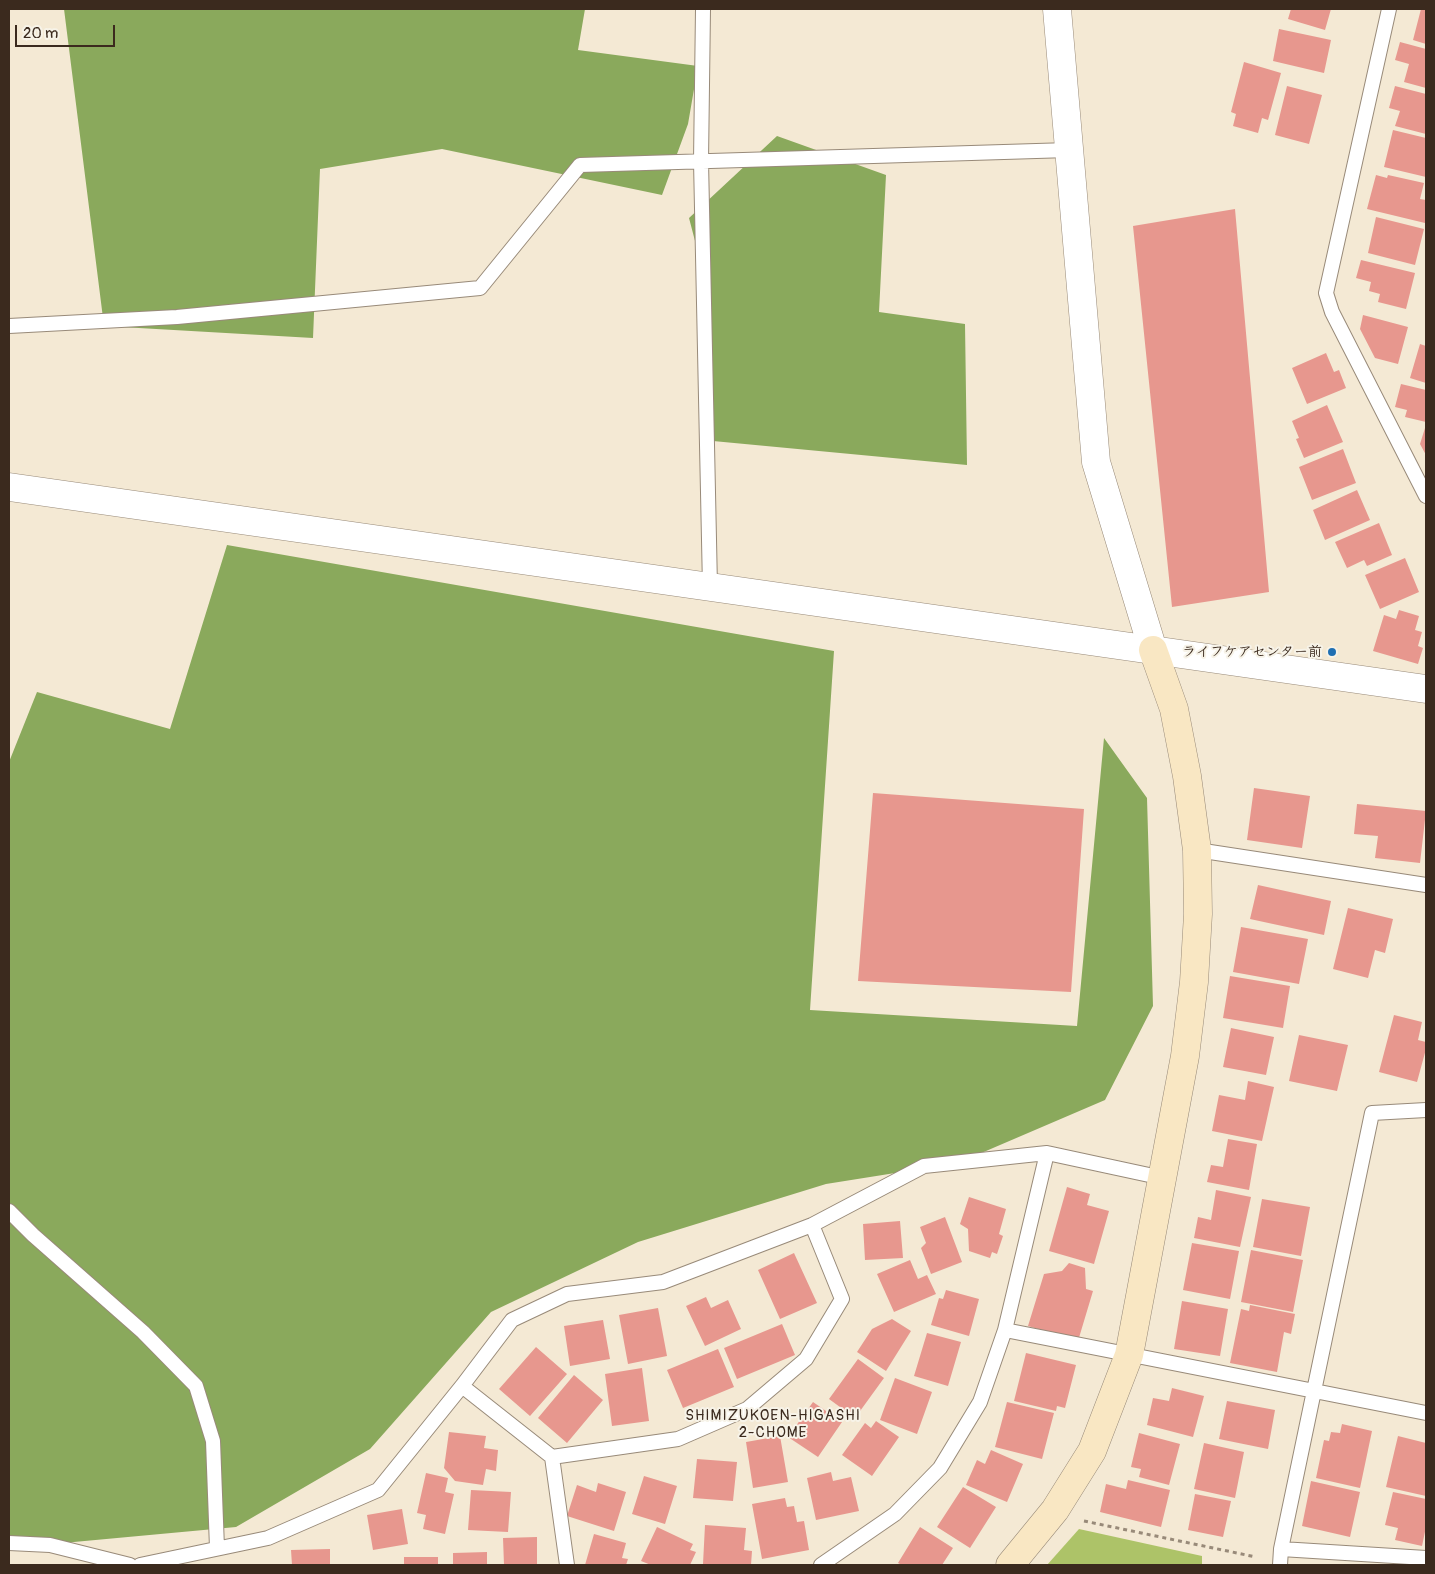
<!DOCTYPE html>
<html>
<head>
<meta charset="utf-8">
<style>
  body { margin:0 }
  #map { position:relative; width:1435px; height:1574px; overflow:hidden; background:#f4e9d4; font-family:Pangolin,sans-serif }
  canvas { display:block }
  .frame { position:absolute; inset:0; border:10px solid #3b2a1e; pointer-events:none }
  .scale { position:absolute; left:15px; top:25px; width:100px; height:22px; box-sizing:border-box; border:2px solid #3b2a1e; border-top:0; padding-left:6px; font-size:15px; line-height:18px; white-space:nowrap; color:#3b2a1e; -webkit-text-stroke:4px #f7f3e8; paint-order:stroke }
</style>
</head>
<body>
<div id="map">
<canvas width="1435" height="1574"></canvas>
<div class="frame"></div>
<div class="scale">20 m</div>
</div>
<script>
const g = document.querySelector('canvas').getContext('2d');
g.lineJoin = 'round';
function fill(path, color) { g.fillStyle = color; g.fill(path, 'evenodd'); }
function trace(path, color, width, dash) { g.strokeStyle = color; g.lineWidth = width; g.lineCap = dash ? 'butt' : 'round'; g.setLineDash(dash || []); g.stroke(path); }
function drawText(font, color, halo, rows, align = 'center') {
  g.font = font + ' Pangolin,"Klee One",sans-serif'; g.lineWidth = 4; g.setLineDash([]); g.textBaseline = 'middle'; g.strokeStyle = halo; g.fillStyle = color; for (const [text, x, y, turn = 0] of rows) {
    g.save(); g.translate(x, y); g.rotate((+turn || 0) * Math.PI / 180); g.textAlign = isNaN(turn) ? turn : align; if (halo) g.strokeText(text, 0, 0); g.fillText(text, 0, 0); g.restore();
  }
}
fill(new Path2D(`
  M1079,1529l123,27v9h-155z`), '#adc368');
fill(new Path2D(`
  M64,9h521l-7,41 120,16 -10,58 -26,71 -220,-46 -122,20 -7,169 -209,-12z
  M777,136l109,39 -7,137 86,12 2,141 -254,-24 -2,-139 -22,-84z
  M227,545l607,106 -24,359 267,16 27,-288 43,60 6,208 -48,94 -147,63 -132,21 -188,58 -147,70 -121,137 -134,78 -227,21v-786l28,-70 133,37z`), '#8aa95c');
fill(new Path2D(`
  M1291,9h40l-6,21 -37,-11z
  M1421,9h5v35l-13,-4z
  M1279,29l52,11 -7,33 -51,-12z
  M1400,42l26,7v39l-22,-6 5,-18 -14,-4z
  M1244,62l37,11 -13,47 -6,-2 -4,15 -25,-7 3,-12 -5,-2z
  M1287,86l35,9 -13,49 -34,-9z
  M1395,86l31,8v40l-31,-8 5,-15 -11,-3z
  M1393,130l33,8v39l-42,-10z
  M1376,175l11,3 1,-3 36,8 -4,16 6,1 -1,23 -58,-14z
  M1235,209l34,383 -97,15 -39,-381z
  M1376,217l48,12 -9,36 -47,-12z
  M1361,260l54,13 -9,36 -28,-7 2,-8 -11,-3 2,-9 -15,-4z
  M1363,315l45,12 -10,37 -23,-6 -15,-29z
  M1420,344l6,2v37l-16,-5z
  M1326,353l8,19 5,-2 7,18 -39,16 -15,-36z
  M1401,384l25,6v32l-21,-5 2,-7 -12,-3z
  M1327,405l16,37 -39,16 -8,-19 3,-1 -7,-17z
  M1425,428l1,1v26l-6,-11z
  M1343,449l13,34 -44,17 -13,-33z
  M1357,490l13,30 -45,20 -12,-30z
  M1379,523l13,32 -25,11 -3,-6 -17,8 -12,-26z
  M1405,558l14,34 -39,17 -15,-34z
  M1399,610l20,6 -4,14 7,2 -4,14 5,2 -5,16 -45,-13 11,-36 12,4z
  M1254,788l56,8 -8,52 -55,-8z
  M873,793l211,16 -13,183 -213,-11z
  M1357,804l69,7 -6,52 -45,-5 3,-22 -24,-2z
  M1258,885l73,16 -7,34 -74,-16z
  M1348,908l45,11 -8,34 -10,-3 -7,28 -35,-9z
  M1241,927l67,12 -9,45 -66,-12z
  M1230,976l60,10 -7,42 -60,-10z
  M1394,1015l28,7 -4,18 8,2v7l-9,33 -38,-10z
  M1231,1028l43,9 -8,38 -43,-8z
  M1299,1035l49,10 -11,46 -48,-10z
  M1248,1081l26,6 -12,54 -50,-10 7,-36 26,5z
  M1228,1139l29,5 -8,46 -42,-8 4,-17 12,2z
  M1067,1187l23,7 -3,11 22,6 -15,53 -45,-13z
  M1216,1190l35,7 -11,50 -46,-9 4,-21 13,3z
  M969,1197l37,12 -7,25 4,2 -6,18 -5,-2 -2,6 -21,-7 -1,-22 -8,-5z
  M1262,1199l48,8 -9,49 -48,-9z
  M945,1217l17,45 -31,12 -10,-26 5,-5 -6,-16z
  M900,1221l3,37 -38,2 -2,-36z
  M1192,1243l47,8 -9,48 -47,-9z
  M1251,1250l52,10 -10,52 -52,-10z
  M794,1253l23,50 -37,16 -22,-49z
  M910,1260l8,19 9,-4 9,19 -42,18 -17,-38z
  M1069,1263l16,5 1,21 7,2 -15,50 -50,-15 16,-52 18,-3z
  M946,1290l33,9 -10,37 -38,-11 8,-27 4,1z
  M706,1297l5,11 17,-8 13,29 -36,17 -19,-40z
  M1182,1301l46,8 -8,47 -46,-7z
  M1250,1305l45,9 -4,20 -7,-2 -7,40 -47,-9 11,-54 8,2z
  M658,1308l9,48 -39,8 -9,-49z
  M892,1319l19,12 -25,40 -29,-19 15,-23z
  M603,1320l7,39 -40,7 -6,-40z
  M782,1324l13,31 -58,24 -13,-31z
  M927,1333l34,9 -13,44 -34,-10z
  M536,1347l31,27 -37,42 -31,-27z
  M718,1349l16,38 -51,21 -16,-38z
  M1026,1353l50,12 -11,43 -8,-2 -1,5 -42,-10z
  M858,1359l26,19 -29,40 -26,-19z
  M642,1368l7,53 -37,5 -7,-52z
  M574,1375l29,25 -36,43 -29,-25z
  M895,1378l37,14 -15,42 -37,-14z
  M1172,1388l32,8 -11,41 -46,-12 6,-27 16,3z
  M1227,1401l48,9 -7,39 -49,-10z
  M813,1402l29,20 -24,35 -30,-20z
  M1007,1402l47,11 -12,46 -47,-12z
  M876,1421l23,16 -27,39 -30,-21 23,-32 6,5z
  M1342,1424l30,7 -12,57 -44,-10 8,-38 5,1 2,-9 9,1z
  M449,1432l37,4 -2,12 14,2 -2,21 -10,-2 -3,16 -28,-4 -11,-13z
  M1139,1433l41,11 -11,41 -30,-8 2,-8 -10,-2z
  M780,1436l8,46 -35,6 -7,-46z
  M1398,1436l28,7v53l-40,-9z
  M1204,1443l40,9 -9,46 -41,-9z
  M991,1450l32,14 -16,38 -41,-17 11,-25 8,4z
  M697,1459l40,3 -4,39 -40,-3z
  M831,1472l2,9 18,-4 8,34 -43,9 -9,-42z
  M426,1473l22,5 -3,14 9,2 -9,40 -22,-5 3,-14 -9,-2z
  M644,1476l33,10 -12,38 -33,-10z
  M1128,1480l42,10 -9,37 -61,-15 6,-28 20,5z
  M1311,1481l49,11 -10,45 -48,-11z
  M598,1483l28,9 -12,39 -47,-15 10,-31 19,7z
  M963,1487l33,20 -26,41 -33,-21z
  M471,1490l40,2 -3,40 -40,-2z
  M1393,1492l33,7v28l-4,19 -27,-6 3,-12 -13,-3z
  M1195,1494l36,7 -8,36 -35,-7z
  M785,1498l2,9 7,-1 3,16 7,-1 5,29 -47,9 -10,-55z
  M402,1509l6,35 -35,6 -6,-35z
  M705,1525l41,3 -2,22 8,1 -1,14 -48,-1z
  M657,1527l36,17 -3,6 6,2 -6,13h-39l-10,-4z
  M920,1527l33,21 -11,17h-40l-4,-2z
  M594,1534l32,9 -4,15 6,1 -2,6h-41z
  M537,1537v28h-33l-1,-27z
  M330,1549v16h-38l-1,-15z
  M487,1552v13h-34v-12z
  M404,1557h34v8h-34z`), '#e7978e');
const lane = new Path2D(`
  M703,9l-2,152 9,426
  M1389,9l-63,284 6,19 94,184
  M9,326l168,-9 303,-29 100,-123 489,-15
  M1197,850l229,35
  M9,1211l24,24 110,97 53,54 17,55 4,107
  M1005,1330l421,83
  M462,1386l90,71 15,108
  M552,1457l126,-18 69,-30 59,-50 36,-60 -30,-74
  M9,1543l41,2 80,20
  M1281,1549l145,9
  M140,1565l128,-27 110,-48 84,-104 50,-66 55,-26 96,-12 149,-57 112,-59 123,-13 116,25
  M821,1565l74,-51 45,-46 40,-66 25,-72 42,-177
  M1280,1565l1,-16 91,-436 54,-3`);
const street = new Path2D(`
  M1057,9l39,453 57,188
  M9,487l1417,202`);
const secondary = new Path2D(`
  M1010,1565l45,-55 37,-59 37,-96 56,-299 9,-74 4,-68 -1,-64 -10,-74 -13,-67 -21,-59`);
trace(lane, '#988a79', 16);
trace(street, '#988a79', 29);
trace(secondary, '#988a79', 29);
trace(new Path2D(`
  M1084,1521l172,36`), '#988a79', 3, [4, 4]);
trace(lane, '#fff', 14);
trace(street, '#fff', 28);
trace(secondary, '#f9e7c3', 28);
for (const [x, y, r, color] of [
  [1332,652,5,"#1f6fb2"]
]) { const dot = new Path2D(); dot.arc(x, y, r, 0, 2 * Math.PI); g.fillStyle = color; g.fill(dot); trace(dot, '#f7f3e8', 2); }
drawText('bold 14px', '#3b2a1e', '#f7f3e8', [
  ["ライフケアセンター前",1322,652]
], 'right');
g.letterSpacing = '1px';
drawText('15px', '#3b2a1e', '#f7f3e8', [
  ["SHIMIZUKOEN-HIGASHI",773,1416],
  ["2-CHOME",773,1433]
]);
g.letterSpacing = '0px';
</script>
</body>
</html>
